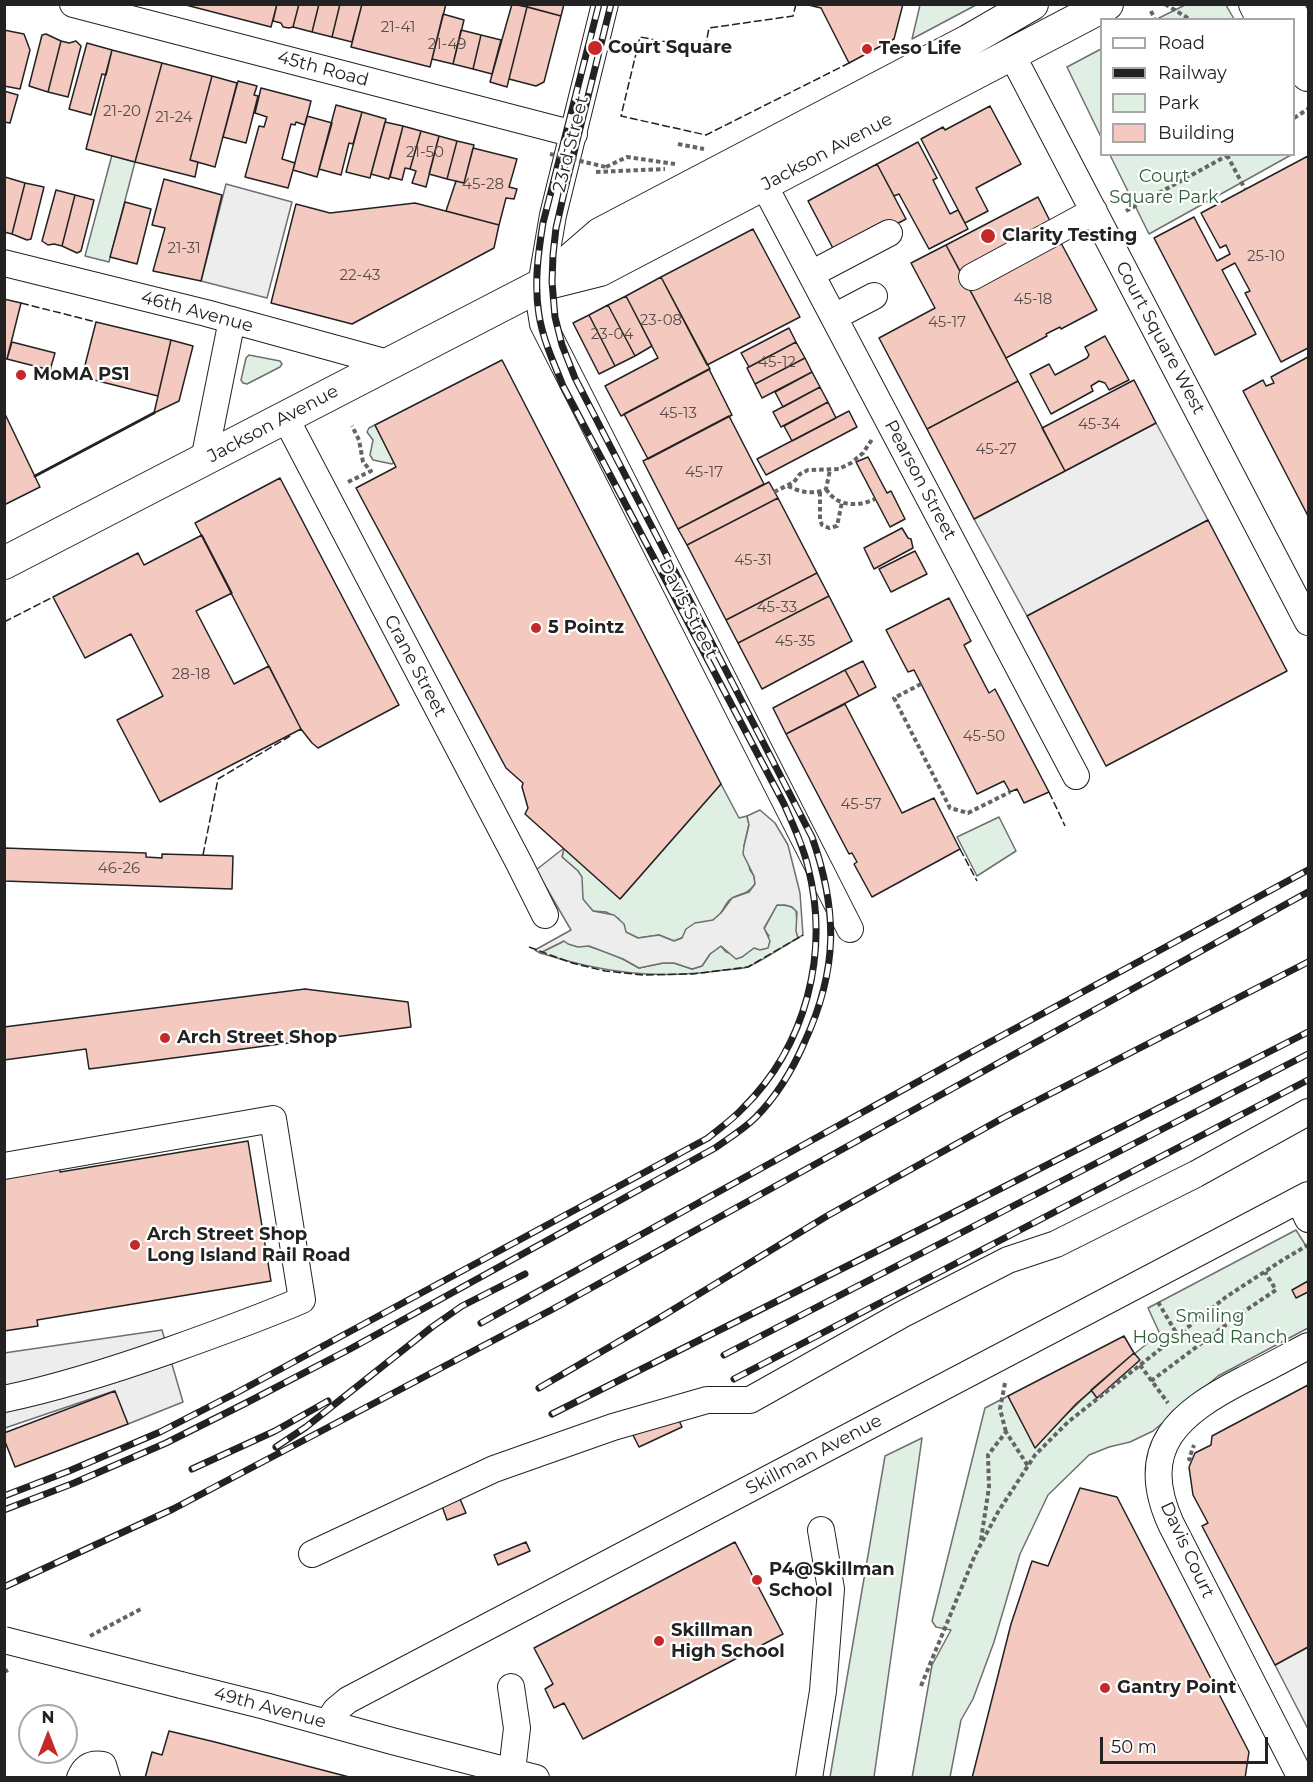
<!DOCTYPE html>
<html>
<head>
<meta charset="utf-8">
<style>
  body { margin:0 }
  #map { position:relative; width:1313px; height:1782px; overflow:hidden; background:#fff; font-family:Montserrat,sans-serif }
  canvas { display:block }
  .frame { position:absolute; inset:0; border:6px solid #222; pointer-events:none }
  .legend { position:absolute; left:1100px; top:18px; width:195px; height:138px; box-sizing:border-box; background:#fff; border:2px solid #a7a7a7; margin:0; padding:8px 10px; list-style:none; font-size:18px; color:#222 }
  .legend li { display:flex; align-items:center; gap:12px; height:30px }
  .legend b { width:30px; border:2px solid #a7a7a7 }
  .north { position:absolute; left:18px; top:1704px; width:60px; height:60px; box-sizing:border-box; background:#fff; border:2px solid #a7a7a7; border-radius:50%; rotate:0deg; font-size:16px; font-weight:700; line-height:24px; text-align:center; color:#222 }
  .north::after { content:''; display:block; margin:auto; width:21px; height:27px; background:#c62828; clip-path:polygon(50% 0,100% 100%,50% 72%,0 100%) }
  .scale { position:absolute; left:1100px; top:1737px; width:168px; height:27px; box-sizing:border-box; border:3px solid #222; border-top:0; padding-left:8px; font-size:18px; line-height:21px; white-space:nowrap; color:#222; -webkit-text-stroke:4px #fff; paint-order:stroke }
</style>
</head>
<body>
<div id="map">
<canvas width="1313" height="1782"></canvas>
<div class="frame"></div>
<ul class="legend">
<li><b style="height:8px;background:#fff"></b>Road</li>
<li><b style="height:8px;background:#222"></b>Railway</li>
<li><b style="height:16px;background:#e0efe3"></b>Park</li>
<li><b style="height:16px;background:#f3c9c0"></b>Building</li>
</ul>
<div class="north">N</div>
<div class="scale">50 m</div>
</div>
<script>
const g = document.querySelector('canvas').getContext('2d');
g.lineJoin = 'round';
function fill(path, color) { g.fillStyle = color; g.fill(path, 'evenodd'); }
function trace(path, color, width, dash) { g.strokeStyle = color; g.lineWidth = width; g.lineCap = dash ? 'butt' : 'round'; g.setLineDash(dash || []); g.stroke(path); }
function drawText(font, color, halo, rows, align = 'center') {
  g.font = font + ' Montserrat,sans-serif'; g.lineWidth = 4.5; g.setLineDash([]); g.textBaseline = 'middle'; g.strokeStyle = halo; g.fillStyle = color; for (const [text, x, y, turn = 0] of rows) {
    g.save(); g.translate(x, y); g.rotate((+turn || 0) * Math.PI / 180); g.textAlign = isNaN(turn) ? turn : align; if (halo) g.strokeText(text, 0, 0); g.fillText(text, 0, 0); g.restore();
  }
}
const green = new Path2D(`
  M920,5v-1l56,1 -64,34z
  M1185,5h41l8,14h-77z
  M1101,49v88l-34,-70z
  M112,155l23,7 -26,100 -24,-6z
  M1110,155h181l-142,79z
  M249,355l31,6 2,3 -2,3 -33,17 -4,-1 -2,-3 5,-22z
  M375,425l19,37 -2,2 -19,-4 -3,-5 3,-15 -6,-8 2,-4z
  M721,784l18,34 8,-2 2,8 -5,22 6,24 4,6 1,8c-9,12 -14,8 -24,15 -5,3 -7,10 -11,15 -10,10 -33,22 -46,27l-15,-6 -21,3 -13,-6 -6,-13 -13,-7 -13,-1 -10,-10 -5,-30 -16,-14 2,-9 57,50z
  M999,817l17,34 -39,25 -20,-39z
  M777,905c8,0 13,0 19,5l2,28c-16,9 -31,20 -48,28 -9,4 -22,3 -32,5 -65,8 -115,2 -178,-18l24,-12c9,7 18,3 27,6 17,4 33,12 48,21l24,-5h11l18,6 10,-3 8,-12 11,-8 5,6 16,5 27,-21 -5,-7z
  M1296,1230l12,19v79l-90,48 -65,55 -23,11 -21,5 -20,8 -41,40 -28,59 -26,88 -21,57 -12,21 -11,57 -38,1 20,-113 19,-35 -15,-3 -4,-6 53,-213 23,-12 27,51c39,-42 79,-79 125,-113l-12,-26z
  M922,1438l-48,339h-44l55,-321z`);
fill(green, '#e0efe3');
trace(green, '#6f6f6f', 1.5);
const parking = new Path2D(`
  M226,184l66,18 -25,96 -66,-17z
  M1156,423l52,97 -181,96 -53,-97z
  M760,810l15,13 13,22 12,48 3,42 -5,3 -2,-7 1,-19 -5,-5 -7,-2h-8l-13,23 6,13 -2,7 -8,2 -6,-2 -12,9 -6,2 -15,-13 -11,8 -8,12 -10,3 -18,-6h-11l-24,5 -16,-9 -34,-13 -11,1 -10,-3 -4,-3 -24,12 -5,-3 36,-20 -35,-60 28,-22 -2,9 16,14 4,6 1,22 10,12 21,4 10,9 2,8 12,6 21,-3 15,6 8,-3 4,-9 9,-6 18,-3 8,-7 11,-15 17,-6 6,-8 -1,-8 -11,-22 1,-8 5,-21 -2,-9z
  M162,1330l21,72 -55,22 -14,-33 -109,37 -1,-75z
  M1308,1647v82l-33,-64z`);
fill(parking, '#ededed');
trace(parking, '#6f6f6f', 1.5);
const building = new Path2D(`
  M182,4h95l-6,23z
  M277,4h22l-6,23 -4,1 -6,-1 -2,-4 -8,-2z
  M299,4h20l-7,28 -19,-5z
  M319,4h21l-8,33 -20,-5z
  M340,4h22l-10,38 -20,-5z
  M362,4h84l-16,63 -79,-20z
  M512,4l15,3 -20,80 -17,-5z
  M517,4h47l-3,12z
  M804,4h99l-9,35 -45,24 -28,-55z
  M527,7l34,9 -17,66 -8,4 -27,-7z
  M443,14l21,6 -11,44 -21,-5z
  M4,30l20,4 6,16 -10,39 -16,-3z
  M461,30l20,5 -8,34 -20,-5z
  M46,34l15,7 -13,51 -19,-6 13,-51z
  M481,35l20,5 -9,34 -19,-5z
  M61,41l8,2 7,-2 5,5 -13,51 -20,-5z
  M87,43l25,7 -6,25 -4,-1 -11,41 -22,-6z
  M112,50l50,13 -27,99 -49,-13z
  M162,63l50,13 -22,84 8,2 -3,15 -60,-15z
  M212,76l25,7 -22,84 -25,-7z
  M238,81l19,5 -3,9 4,1 -12,47 -23,-6z
  M261,88l50,13 -6,24 -9,-3 -1,3 -4,-1 -9,35 13,4 -7,25 -43,-11 14,-51 5,1 3,-10 -12,-4z
  M4,91l14,4 -8,28 -6,-1z
  M336,105l26,7 -9,32 -4,-1 -8,32 -22,-6z
  M990,106l31,58 -45,24 12,23 -23,12 -44,-84 22,-12 2,3z
  M362,112l24,7 -16,59 -24,-6z
  M307,116l25,7 -15,54 -24,-7z
  M385,122l18,4 -14,53 -18,-5z
  M403,126l18,5 -11,38 -5,-1 -3,12 -12,-3z
  M421,131l18,5 -13,51 -14,-4 4,-12 -6,-2z
  M439,136l18,5 -10,38 -18,-5z
  M457,141l17,4 -10,38 -17,-4z
  M918,142l19,36 -4,2 17,34 8,-4 10,19 -39,20 -30,-55 -5,2 -17,-32z
  M473,148l44,11 -8,28 8,2 -3,10 -8,-1 -7,27 -53,-14 10,-30 8,2z
  M1308,156v192l-27,14 -36,-69 5,-2 -15,-28 -13,7 34,64 -41,21 -61,-117 40,-21 23,44 13,-7 -4,-9 -6,3 -19,-35z
  M877,164l29,55 -69,37 -29,-55z
  M5,177l20,6 -13,51 -8,-2z
  M164,179l58,16 -21,86 -48,-10 12,-43 -13,-3z
  M25,183l19,4 -13,52 -4,1 -15,-6z
  M56,190l19,5 -13,51 -8,-2 -6,1 -6,-4z
  M75,195l19,5 -13,51 -4,2 -15,-7z
  M1038,197l13,26 -91,48 -14,-26z
  M125,202l26,7 -14,55 -27,-7z
  M415,203l84,22 -5,23 -142,76 -81,-21 25,-99 34,9z
  M753,229l47,88 -93,48 -46,-88z
  M1061,243l36,67 -36,19 -1,-2 -14,7 1,2 -41,22 -36,-68z
  M946,245l72,136 -91,48 -48,-91 56,-30 -24,-45z
  M661,277l49,92 -89,47 -16,-30 53,-28 -32,-62z
  M626,296l26,50 -17,10 -27,-51z
  M4,299l17,4 -14,56 -3,-1z
  M608,305l27,51 -20,10 -26,-51z
  M589,315l26,51 -16,8 -26,-51z
  M96,322l75,18 -13,56 -76,-19z
  M789,328l7,14 -47,25 -8,-14z
  M1105,336l24,44 -20,10 -4,-7 -6,-2 -8,5 2,5 -42,23 -21,-40 19,-10 6,11 32,-17 2,-3 -4,-8z
  M171,340l22,6 -14,55 -25,12z
  M12,342l43,11 -5,17 -43,-11z
  M796,342l9,16 -50,26 -8,-16z
  M1308,357v159l-65,-125 20,-11 3,6 8,-3 -3,-6z
  M805,358l7,14 -50,26 -7,-14z
  M502,360l219,424 -101,115 -95,-85 3,-6 -6,-21 1,-4 -17,-15 -150,-280 40,-21 -21,-42z
  M709,369l23,46 -84,44 -24,-45z
  M812,372l8,15 -37,20 -8,-15z
  M1134,380l22,43 -91,48 -23,-43z
  M1018,381l47,90 -91,48 -47,-90z
  M820,387l8,15 -47,25 -8,-15z
  M828,402l8,16 -44,23 -8,-15z
  M849,411l8,16 -91,48 -9,-16z
  M4,412l36,75 -36,18z
  M729,416l35,68 -86,45 -35,-68z
  M868,457l19,36 4,-2 14,28 -15,8 -34,-65z
  M280,478l119,227 -81,43 -6,-5 -11,-14 -106,-206z
  M769,482l9,16 -91,47 -9,-16z
  M778,498l39,75 -91,47 -39,-75z
  M1208,520l79,151 -181,95 -79,-150z
  M902,528l6,10 3,1 2,9 -39,21 -10,-21z
  M202,535l30,58 -36,18 38,73 35,-18 32,63 -141,73 -43,-82 46,-24 -32,-62 -46,24 -32,-61 85,-44 6,12z
  M915,551l12,23 -36,18 -12,-23z
  M817,573l12,23 -91,47 -12,-23z
  M829,596l23,45 -90,48 -24,-46z
  M949,598l22,43 -7,4 25,48 6,-4 54,103 -25,11 -7,-14 -7,3 -6,-11 -27,13 -63,-124 -6,2 -22,-42z
  M863,661l13,26 -17,9 -14,-26z
  M845,670l14,26 -73,38 -13,-26z
  M845,704l57,109 32,-15 26,51 -88,48 -18,-33 3,-2 -5,-9 -3,1 -63,-120z
  M4,848l142,5v4l16,1v-4l71,2 -1,33 -228,-8z
  M305,989l103,13 3,25 -322,42 -3,-20 -82,11v-33z
  M248,1141l23,140 -234,39 1,6 -34,5v-157l56,-6v4z
  M1308,1281v11l-12,6 -4,-8z
  M1124,1336l10,17 -58,51 -41,44 -27,-52z
  M1134,1353l6,7 -43,38 -6,-8z
  M1308,1385v262l-33,18 -73,-139 6,-3 -15,-28 -4,-28 6,-14 16,-8 1,-9z
  M115,1391l13,33 -113,43 -11,-28v-6z
  M677,1416l5,11 -43,20 -6,-12z
  M1080,1488l37,9 132,255 -4,26h-273l39,-154 21,-63 16,5z
  M460,1499l6,14 -19,7 -5,-14z
  M526,1542l4,9 -32,14 -4,-10z
  M735,1542l48,92 -200,105 -19,-36 -10,5 -9,-19 8,-5 -19,-36z
  M169,1731l46,11 138,36h-208l7,-26 10,3z`);
fill(building, '#f3c9c0');
trace(building, '#222', 1.5);
const minor = new Path2D(`
  M73,4l501,130
  M605,4l-52,211 -12,70 -1,20 3,19 307,605
  M1012,55l296,567
  M764,185l312,591
  M4,263l202,50 182,50
  M811,274l78,-41
  M972,277l122,-66
  M834,317l40,-21
  M285,417l234,446 26,52
  M204,460l28,-140
  M4,1166l269,-47 29,181c-44,19 -89,35 -134,51 -54,19 -107,36 -164,48
  M1299,1200l9,19
  M312,1554l182,-85 119,-42 94,-27h43l153,-86 105,-54 48,-16 140,-70 112,-62
  M181,1685l84,21 127,35 144,37
  M511,1687l6,41 -5,43
  M327,1723l9,-13 12,-10 960,-505
  M80,1778c5,-12 11,-15 23,-13l4,13
  M809,1778l14,-87 8,-102 -10,-59
  M1301,1778l-130,-254c-35,-77 8,-111 72,-144 22,-11 44,-23 65,-34`);
const major = new Path2D(`
  M1255,4l8,16
  M1286,4l11,20 11,14
  M1294,63l14,12
  M544,284l56,-14 507,-266
  M4,563l537,-278 59,-51 368,-193 64,-37`);
trace(minor, '#222', 28);
trace(major, '#222', 34);
trace(new Path2D(`
  M1165,4l26,16
  M1151,11l4,9
  M1294,118l14,-9
  M678,144l26,5
  M1227,155l18,34
  M606,167l21,-10 48,7
  M596,172l69,-3
  M1126,211l104,-57
  M348,482l23,-11 -8,-9 -4,-22 -7,-14
  M788,486c11,6 27,9 38,3l4,-19
  M826,489c11,18 32,18 49,10
  M774,492l20,-10 6,-8 8,-4 31,-1 12,-6 12,-10 10,-15
  M820,492v28l2,5 7,3 8,-2 5,-24
  M921,684l-27,14 56,110 18,5 42,-21
  M1158,1302l20,34
  M1140,1365l28,38
  M1151,1381l92,-69 33,-22 -11,-18
  M1005,1383l-5,26 6,23
  M1192,1460l-3,-1 5,-14
  M981,1540l8,-53 -1,-32 18,-23 22,34
  M90,1636l51,-27
  M4,1672l4,-2
  M921,1686l54,-131 23,-43 37,-57 33,-33 158,-125 55,-36 27,-16`), '#646464', 4, [4.5, 3]);
trace(minor, '#fff', 26);
trace(major, '#fff', 32);
const rail = new Path2D(`
  M481,1323l487,-269 340,-184
  M724,1355l584,-301
  M734,1379l574,-299
  M539,1388l122,-71 166,-101 176,-98 305,-156
  M552,1414l379,-190 377,-192
  M276,1447l30,-20 126,-100 30,-21 63,-32
  M192,1469l83,-38 53,-30
  M4,1496l65,-25 91,-39 78,-40 470,-254c12,-10 25,-19 35,-30 63,-62 87,-155 65,-241 -5,-22 -15,-42 -24,-63l-221,-418c-9,-23 -20,-46 -24,-71 -5,-31 -1,-61 4,-92l56,-219
  M4,1510l70,-27 92,-40 78,-39 106,-55 365,-201c14,-10 29,-19 40,-30 22,-22 38,-49 50,-77 33,-72 33,-130 7,-204l-237,-459 -13,-33 -7,-28 -3,-35 1,-27 3,-27 8,-35 47,-189
  M4,1587l169,-78 380,-200 755,-417`);
trace(rail, '#222', 7);
trace(rail, '#fff', 4.5, [14]);
const minorBridge = new Path2D(`
  M4,1640l177,45`);
trace(minorBridge, '#222', 28, []);
trace(new Path2D(`
  M550,154l56,13`), '#646464', 4, [4.5, 3]);
trace(minorBridge, '#fff', 26);
trace(new Path2D(`
  M796,4l-3,12 -84,12 -4,21 -65,-12 -19,79 85,19 143,-72 -1,-2
  M21,303l75,19
  M4,622l49,-25
  M1049,792l16,34
  M960,849l17,32
  M203,855l15,-76 72,-43
  M529,947l43,16 33,8 38,4 50,-1 55,-7 55,-32`), '#222', 1.5, [8, 3]);
trace(new Path2D(`
  M50,370l32,7
  M35,476l119,-63`), '#222', 3);
for (const [x, y, r, color] of [
  [595,48,8,"#c62828"],
  [867,49,6,"#c62828"],
  [988,236,8,"#c62828"],
  [21,375,6,"#c62828"],
  [536,628,6,"#c62828"],
  [165,1038,6,"#c62828"],
  [135,1245,6,"#c62828"],
  [757,1580,6,"#c62828"],
  [659,1641,6,"#c62828"],
  [1105,1688,6,"#c62828"]
]) { const dot = new Path2D(); dot.arc(x, y, r, 0, 2 * Math.PI); g.fillStyle = color; g.fill(dot); trace(dot, '#fff', 2); }
drawText('15px', '#564c4a', null, [
  ["21-41",398,28],
  ["21-49",447,45],
  ["21-20",122,112],
  ["21-24",174,118],
  ["21-50",425,153],
  ["45-28",483,185],
  ["21-31",184,249],
  ["25-10",1266,257],
  ["22-43",360,276],
  ["45-18",1033,300],
  ["23-08",661,321],
  ["45-17",947,323],
  ["23-04",612,335],
  ["45-12",777,363],
  ["45-13",678,414],
  ["45-34",1099,425],
  ["45-27",996,450],
  ["45-17",704,473],
  ["45-31",753,561],
  ["45-33",777,608],
  ["45-35",795,642],
  ["28-18",191,675],
  ["45-50",984,737],
  ["45-57",861,805],
  ["46-26",119,869]
]);
drawText('bold 18px', '#222', '#fff', [
  ["Court Square",608,48],
  ["Teso Life",879,49],
  ["Clarity Testing",1002,236],
  ["MoMA PS1",33,375],
  ["5 Pointz",548,628],
  ["Arch Street Shop",177,1038],
  ["Arch Street Shop",147,1235],
  ["Long Island Rail Road",147,1256],
  ["P4@Skillman",769,1570],
  ["School",769,1591],
  ["Skillman",671,1631],
  ["High School",671,1652],
  ["Gantry Point",1117,1688]
], 'left');
drawText('18px', '#222', '#fff', [
  ["45th Road",323,69,15],
  ["23rd Street",571,144,-76],
  ["Jackson Avenue",827,152,-28],
  ["46th Avenue",197,312,15],
  ["Court Square West",1160,338,62],
  ["Jackson Avenue",273,424,-28],
  ["Pearson Street",920,480,62],
  ["Davis Street",688,609,63],
  ["Crane Street",415,666,62],
  ["Skillman Avenue",814,1455,-28],
  ["Davis Court",1187,1550,65],
  ["49th Avenue",270,1708,15]
]);
drawText('18px', '#2f5e38', '#fff', [
  ["Court",1164,177],
  ["Square Park",1164,198],
  ["Smiling",1210,1317],
  ["Hogshead Ranch",1210,1338]
]);
</script>
</body>
</html>
